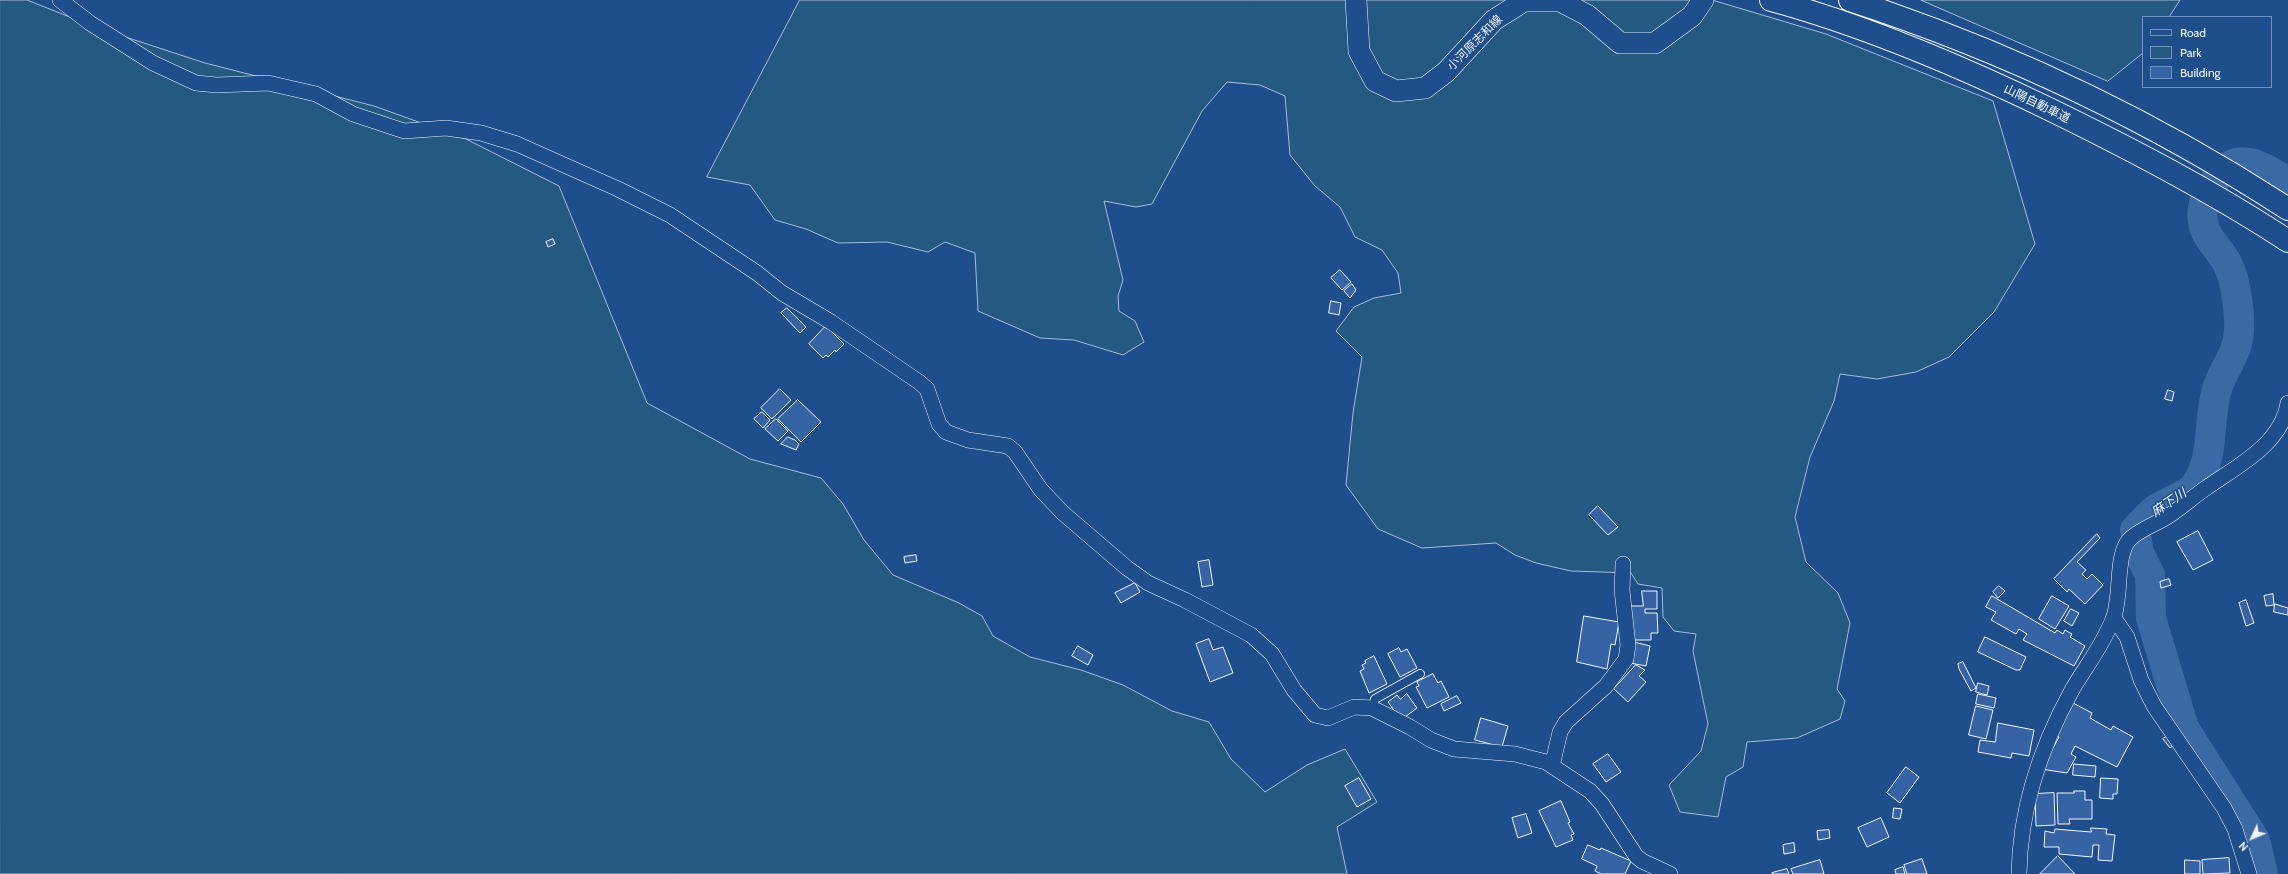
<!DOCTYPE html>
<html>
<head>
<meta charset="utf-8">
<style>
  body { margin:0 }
  #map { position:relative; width:2288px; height:874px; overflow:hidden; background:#1f4e8c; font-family:Cabin,sans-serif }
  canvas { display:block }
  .legend { position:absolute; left:2142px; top:16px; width:130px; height:72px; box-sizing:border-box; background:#1f4e8c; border:1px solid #7391ba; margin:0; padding:5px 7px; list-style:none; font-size:12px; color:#f2f6ff }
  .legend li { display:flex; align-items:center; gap:8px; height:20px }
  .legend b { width:20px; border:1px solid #7391ba }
  .north { position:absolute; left:2232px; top:818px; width:40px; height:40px; -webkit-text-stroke:3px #1f4e8c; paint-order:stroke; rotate:226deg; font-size:11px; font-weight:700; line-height:16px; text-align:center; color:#f2f6ff }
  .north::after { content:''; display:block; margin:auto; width:14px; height:18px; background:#f2f6ff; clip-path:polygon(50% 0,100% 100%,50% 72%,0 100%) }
</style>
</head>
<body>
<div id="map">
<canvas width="2288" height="874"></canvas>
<ul class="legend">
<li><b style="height:5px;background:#1f4e8c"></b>Road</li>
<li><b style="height:11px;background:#245a82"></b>Park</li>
<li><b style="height:11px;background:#3563a3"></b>Building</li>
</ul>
<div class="north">N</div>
</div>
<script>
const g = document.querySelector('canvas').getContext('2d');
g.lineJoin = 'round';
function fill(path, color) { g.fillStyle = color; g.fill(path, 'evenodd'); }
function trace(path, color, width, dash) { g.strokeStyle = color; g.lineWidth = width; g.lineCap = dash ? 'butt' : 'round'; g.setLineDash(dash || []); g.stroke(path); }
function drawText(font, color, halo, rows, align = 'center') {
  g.font = font + ' Cabin,"Noto Sans JP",sans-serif'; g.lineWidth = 3; g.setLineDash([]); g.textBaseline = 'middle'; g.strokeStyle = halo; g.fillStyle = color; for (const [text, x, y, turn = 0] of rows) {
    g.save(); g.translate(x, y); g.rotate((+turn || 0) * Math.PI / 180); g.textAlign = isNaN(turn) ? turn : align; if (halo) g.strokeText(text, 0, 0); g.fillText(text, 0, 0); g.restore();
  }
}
const green = new Path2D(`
  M0,0h27l68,27 110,36 169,43 92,33 93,47 88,217 103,56 71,19 22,26 21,36 29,35 66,28 23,13 11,20 37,21 51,13 42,15 49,26 37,11 22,37 34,33 42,-27 38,-16 32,53 -40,25 10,47h-1347z
  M800,0h912l114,34 167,67 42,143 -41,68 -45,45 -33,15 -39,7 -37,-5 -6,27 -24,56 -15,60 11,45 32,31 12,30 -13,66 8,12 -5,18 -43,19 -50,4 -4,25 -17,10 -8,40 -38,-5 -11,-27 32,-34 7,-27 -15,-73 3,-17 -22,-3 -11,-14 -1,-29 -24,-4 -7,-11 -60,-2 -35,-8 -21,-8 -19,-12 -74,5 -44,-19 -32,-44 7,-72 9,-56 -26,-26 18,-24 20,-9 27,-5 -3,-20 -16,-23 -27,-13 -15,-30 -25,-21 -25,-31 -5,-59 -25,-11 -33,-3 -25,29 -50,93 -16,3 -32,-6 19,79 -5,16 1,15 16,10 9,21 -21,13 -49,-15 -34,-2 -62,-27 -3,-58 -30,-11 -17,10 -41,-10 -49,1 -32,-14 -31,-9 -25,-35 -43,-8z
  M1921,0h259l-11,17h-26v36l-35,28z`);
fill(green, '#245a82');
trace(green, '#a8bbd7', 1);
trace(new Path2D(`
  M2263,874l-8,-34 -71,-112 -33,-110 -1,-43 -11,-22 -4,-23c6,-6 13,-15 21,-21 10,-6 33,-15 39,-23 21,-29 12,-69 23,-100 8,-21 20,-33 21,-56 1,-18 -3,-47 -10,-63 -11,-24 -33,-32 -25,-65 2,-9 9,-20 15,-27 22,-26 46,-6 69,7`), '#3b69a3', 30);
const building = new Path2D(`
  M553,239l2,5 -7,3 -2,-5z
  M1340,270l11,12 -9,8 -11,-12z
  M1352,284l4,6 -6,8 -6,-7z
  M1331,301l10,2 -2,12 -10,-2z
  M787,308l19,19 -6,6 -19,-20z
  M826,326l18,18 -8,8 -1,-2 -7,7 -2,-2 -3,3 -14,-14z
  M780,389l11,11 -19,19 -11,-11z
  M2168,390l6,2 -2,9 -7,-2z
  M798,400l23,22 -20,20 -23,-23z
  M762,412l8,8 -7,8 -9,-9z
  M776,419l12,12 -10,10 -13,-12z
  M788,437l7,3 4,4 -3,6 -15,-6z
  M1598,506l20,21 -10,8 -19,-20z
  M2198,531l15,29 -20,10 -16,-28z
  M2097,534l3,4 -23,24 9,8 -4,4 5,5 5,-5 11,11 -18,19 -16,-15 -2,3 -13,-13z
  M916,555l1,6 -12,2 -1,-6z
  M1209,560l4,25 -11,2 -4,-25z
  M2169,579l2,6 -10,3 -1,-6z
  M1135,583l5,9 -19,11 -6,-10z
  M1999,586l6,5 -7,7 -5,-6z
  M1642,591h15v18h-12v4h12l1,20h-7v7h-19l-1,-34h12z
  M2273,594l1,11 -8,1 -2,-10z
  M1992,596l63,37 2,-3 6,4 2,-4 7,4 -2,3 15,9 -11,20 -51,-26 4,-6 -8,-5 -3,5 -25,-14 5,-8 -10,-5z
  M2052,596l17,10 -14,23 -16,-10z
  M2246,600l8,23 -8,3 -7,-23z
  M2275,604l13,4v7l-14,-3z
  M2071,609l8,4 -7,13 -8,-5z
  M1584,616l35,6 -4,23 -4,-1 -4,25 -30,-7z
  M1985,637l41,20 -6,13h-4l-38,-18z
  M1209,639l4,11 10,-3 10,26 -23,9 -14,-38z
  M1634,642l16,4 -4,20 -16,-3z
  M1078,646l15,9 -5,10 -16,-9z
  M1399,648l2,4 6,-3 10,19 -17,9 -12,-23z
  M1374,656l13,28 -18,9 -9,-22 4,-2 -2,-4 4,-2 -1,-2z
  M1963,662l13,26 -5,3 -12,-22 -1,-5z
  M1636,665l9,5 -6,6 7,6 -18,20 -14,-13z
  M1433,674l5,9 3,-2 8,16 -22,11 -11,-21 3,-1 -2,-4z
  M1978,683l11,3 -2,9 -11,-3z
  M1407,694l10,14 -16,12 -13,-18 9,-7 3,4z
  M1978,694l18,4 -2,10 -18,-4z
  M1457,696l4,7 -17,8 -3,-7z
  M2073,703l19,10 -2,5 21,12 2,-4 20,11 -16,30 -42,-21 -4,8 5,3 -9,16 -26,-4 18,-32 -4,-2z
  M1976,706l17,4 -7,29 -17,-4z
  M1481,718l27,8 -6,21 -27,-7z
  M1998,723l36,7 -5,26 -17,-3 -1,5 -33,-6 2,-12 15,2z
  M2170,734l6,9 -6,5 -7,-9z
  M1608,754l13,18 -15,10 -13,-18z
  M2074,764l22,2 -1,11 -22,-2z
  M1906,767l13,10 -19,26 -13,-10z
  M1359,778l12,21 -14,8 -12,-21z
  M2101,778l17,1 -1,15h-4v5l-13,-1z
  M2074,791h11v9h7v19h-23l1,5h-12l-1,-31h17z
  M2054,793l1,32 -19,1 -1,-32z
  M1561,801l9,21 -2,1 6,11 -3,1 2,5 -17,7 -17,-36z
  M1894,808l8,1 -2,10 -7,-1z
  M1526,814l6,19 -14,5 -6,-20z
  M1881,818l8,19 -22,10 -9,-19z
  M2091,828l16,1 -1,5 9,1 -3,26 -14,-1 1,-15h-6l-1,12 -33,-3v-7h-15l1,-16 9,2 1,-4 36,3z
  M1829,830l1,8 -12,2 -1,-9z
  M1794,843l1,9 -11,2 -1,-9z
  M1588,845l12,5 1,-2 30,13 -6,13h-24l-6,-3 2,-5 -15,-7z
  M2058,856l17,18h-35z
  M2229,858l1,15 -27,1 -1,-14z
  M1922,859l5,15h-20l-3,-9z
  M1820,860l4,14h-31l-2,-5z
  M2185,860l15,1v13h-15z
  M1903,867l2,7h-9l-1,-4z
  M1787,869l2,5h-17v-1z`);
fill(building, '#3563a3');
trace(building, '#f2f6ff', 1);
const service = new Path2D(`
  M1372,708l3,-9 45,-25`);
const minor = new Path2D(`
  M60,0l30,23 63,40 43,20 21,2 51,-2 48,11 37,20 51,17 42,-3 35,5 36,11 101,45 52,26 87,58 25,20 49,29 88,60 8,7 12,35 7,8 22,8 40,6 7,6 26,38 22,23 64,55 21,15 37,17 66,35 21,19 22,36 21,25 13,3 26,-11 18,1 38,19 21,13 23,9 61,5 31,8 44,29 12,13 34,52 6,5 28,13
  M2114,618l13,19 14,43 13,26 70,102 11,21 14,45
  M1552,766l8,-34 6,-10 40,-36 20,-27 2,-14 -6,-55 1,-26
  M2019,874c1,-66 21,-126 53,-184 14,-24 31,-45 41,-71 9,-21 2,-63 16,-79 9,-10 27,-16 38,-23 14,-9 26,-20 39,-29 31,-22 75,-43 82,-85`);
const secondary = new Path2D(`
  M1356,0l3,51 16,30 21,10 29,-3 21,-16 48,-52 30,-19h36l27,14 33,28h35l37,-27 11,-16`);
const motorway = new Path2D(`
  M1771,0c96,26 189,66 278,109 82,40 163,82 239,132
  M1850,0c153,50 303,121 438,209`);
trace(service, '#f2f6ff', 10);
trace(minor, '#f2f6ff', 16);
trace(secondary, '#f2f6ff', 22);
trace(motorway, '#f2f6ff', 24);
trace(service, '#1f4e8c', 8);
trace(minor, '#1f4e8c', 15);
trace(secondary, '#1f4e8c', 21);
trace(motorway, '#1f4e8c', 22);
drawText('12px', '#f2f6ff', '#1f4e8c', [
  ["小河原志和線",1475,43,-45],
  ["山陽自動車道",2037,104,26]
]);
drawText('italic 13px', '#f2f6ff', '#1f4e8c', [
  ["麻下川",2169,503,-34]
]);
</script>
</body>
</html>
